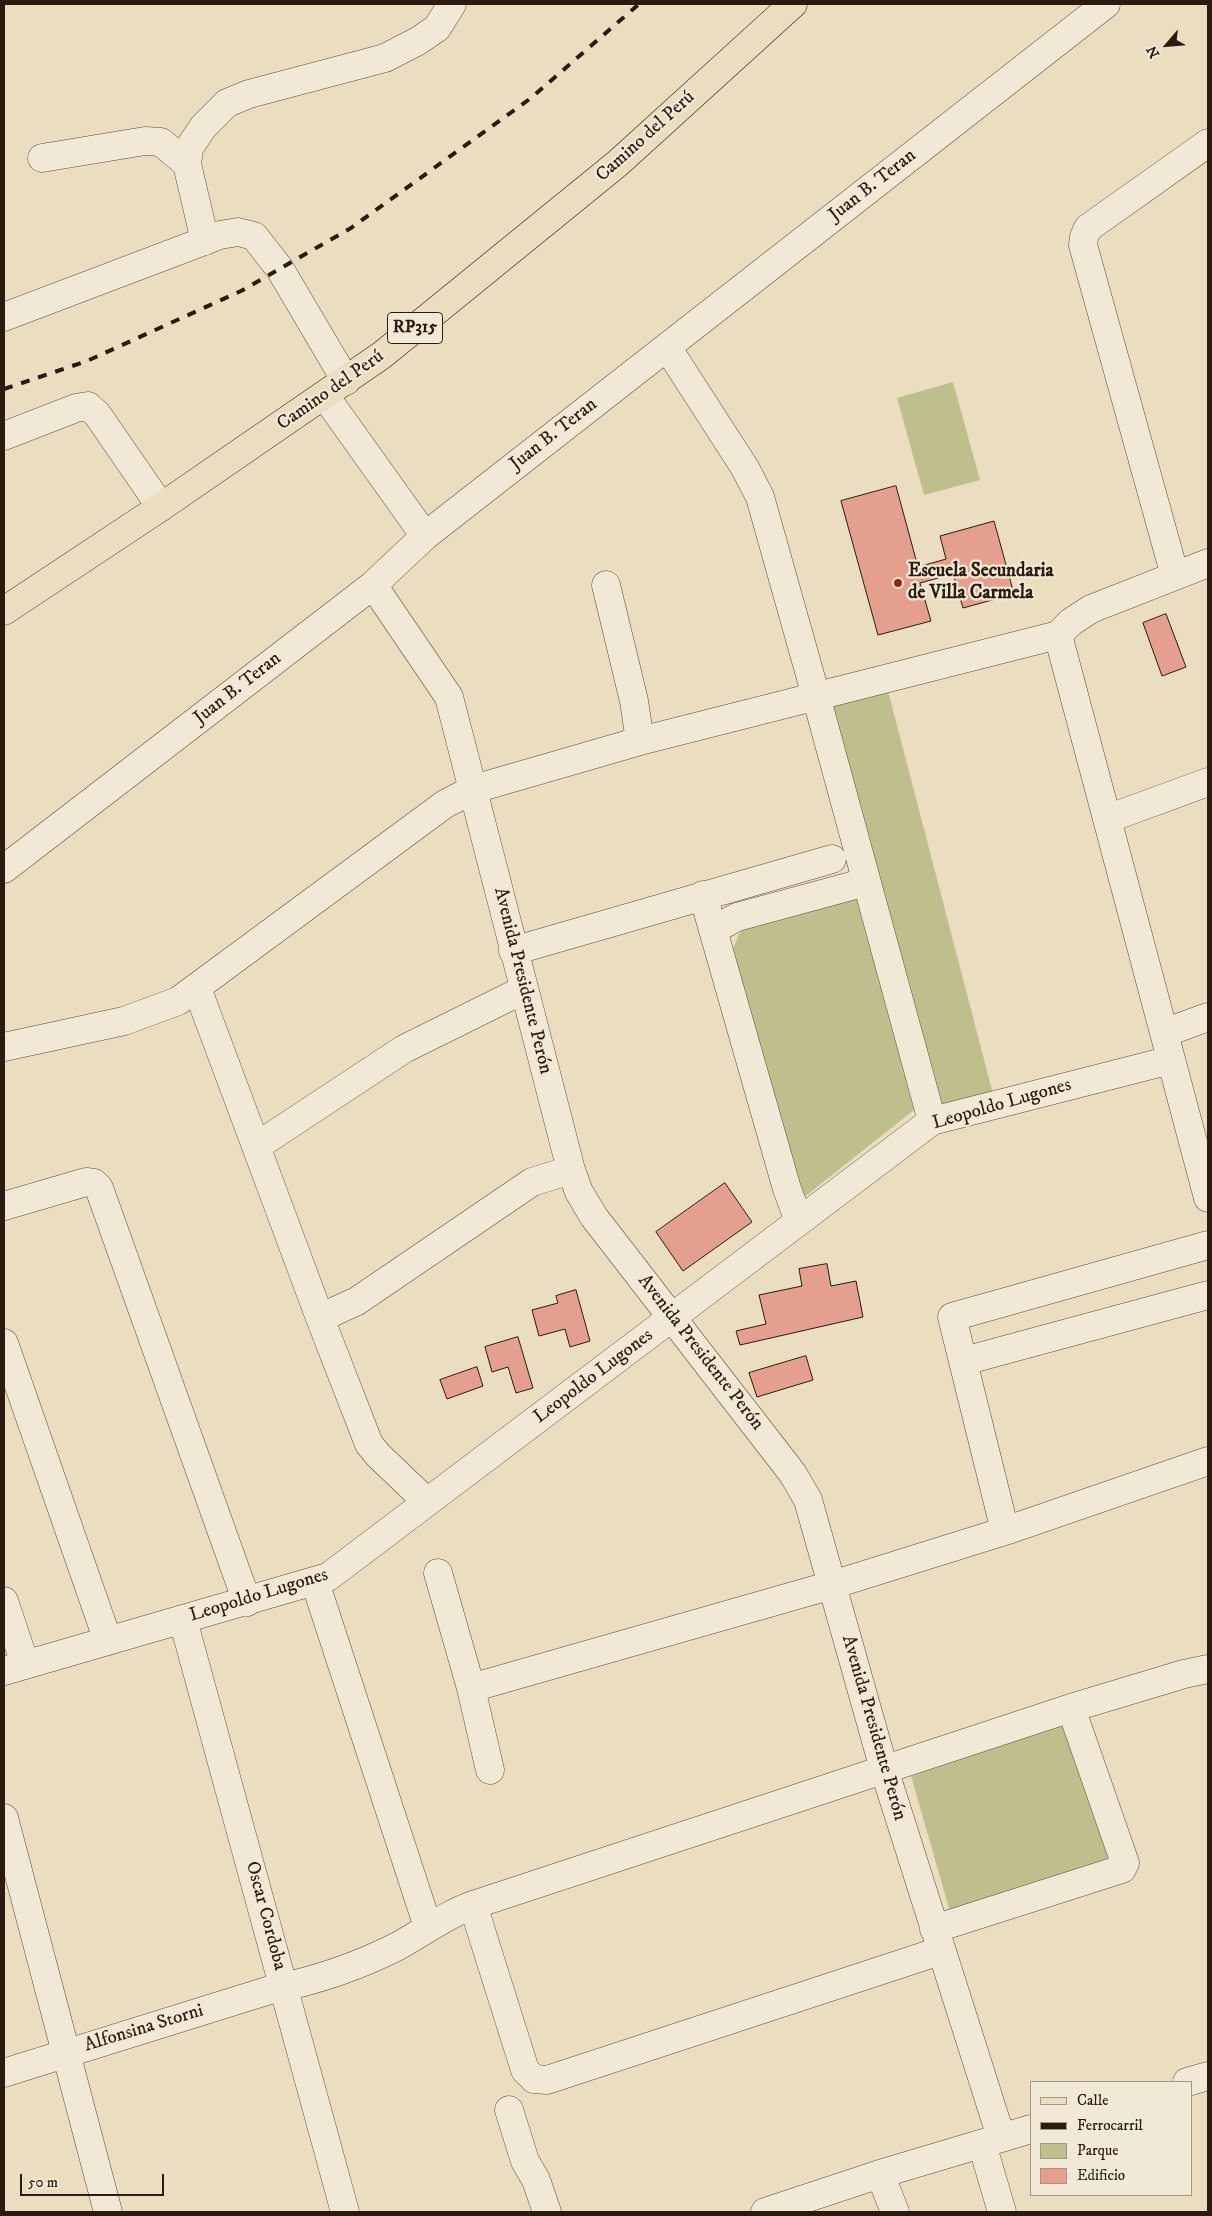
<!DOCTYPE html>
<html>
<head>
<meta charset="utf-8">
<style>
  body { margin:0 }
  #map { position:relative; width:1212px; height:2216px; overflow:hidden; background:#eaddc0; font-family:"IM FELL DW Pica",serif }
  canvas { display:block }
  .frame { position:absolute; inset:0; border:5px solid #2b1a0f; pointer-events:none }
  .legend { position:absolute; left:1030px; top:2081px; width:162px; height:115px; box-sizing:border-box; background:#f1e9d6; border:1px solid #a29686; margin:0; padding:6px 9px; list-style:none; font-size:15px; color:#2b1a0f }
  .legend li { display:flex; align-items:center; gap:10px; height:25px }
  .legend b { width:25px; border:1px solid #a29686 }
  .north { position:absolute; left:1142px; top:20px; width:50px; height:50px; -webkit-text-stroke:4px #f1e9d6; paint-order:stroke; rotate:243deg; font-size:14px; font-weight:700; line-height:20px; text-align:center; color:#2b1a0f }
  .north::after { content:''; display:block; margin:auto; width:18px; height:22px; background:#2b1a0f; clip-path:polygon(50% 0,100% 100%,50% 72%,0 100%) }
  .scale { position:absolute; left:20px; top:2174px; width:144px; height:22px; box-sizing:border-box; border:2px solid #2b1a0f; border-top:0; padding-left:6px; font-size:15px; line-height:18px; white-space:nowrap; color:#2b1a0f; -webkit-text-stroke:4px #f1e9d6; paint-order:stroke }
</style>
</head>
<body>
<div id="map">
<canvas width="1212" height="2216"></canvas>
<div class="frame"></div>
<ul class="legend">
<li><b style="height:6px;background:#eaddc0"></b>Calle</li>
<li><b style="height:6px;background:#2b1a0f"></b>Ferrocarril</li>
<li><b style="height:14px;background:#bfbf8d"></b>Parque</li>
<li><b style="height:14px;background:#e59f8f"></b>Edificio</li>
</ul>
<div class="north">N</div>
<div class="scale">50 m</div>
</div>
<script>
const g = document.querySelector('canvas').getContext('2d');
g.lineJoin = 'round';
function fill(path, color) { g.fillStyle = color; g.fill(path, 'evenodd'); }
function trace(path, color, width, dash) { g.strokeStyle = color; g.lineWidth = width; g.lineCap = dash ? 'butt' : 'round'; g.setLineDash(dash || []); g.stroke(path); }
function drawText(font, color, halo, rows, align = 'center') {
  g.font = font + ' "IM FELL DW Pica",serif'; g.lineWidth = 4.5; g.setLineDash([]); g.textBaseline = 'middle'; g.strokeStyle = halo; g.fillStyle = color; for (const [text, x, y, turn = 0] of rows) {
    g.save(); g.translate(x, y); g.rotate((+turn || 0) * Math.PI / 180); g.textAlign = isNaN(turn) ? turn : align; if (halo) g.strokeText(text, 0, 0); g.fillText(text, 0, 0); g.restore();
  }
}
fill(new Path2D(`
  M953,382l27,98 -56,15 -27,-97z
  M887,687l106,407 -54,13 -110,-403z
  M858,893l56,217 -111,88 -70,-249 6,-15 10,-10z
  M1063,1725l48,134 -161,53 -39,-136z`), '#bfbf8d');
const building = new Path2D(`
  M896,486l22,81 28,-8 -6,-23 54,-15 20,73 -51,14 -10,-34 -33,9 11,38 -53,14 -37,-134z
  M1166,614l20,53 -24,9 -19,-53z
  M725,1183l27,39 -69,49 -27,-39z
  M827,1264l4,22 25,-5 7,36 -123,28 -4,-14 30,-7 -7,-29 43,-9 -3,-17z
  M576,1290l14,51 -20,6 -5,-18 -26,7 -7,-26 26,-7 -2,-7z
  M518,1337l15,51 -17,5 -8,-26 -16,5 -7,-25z
  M806,1356l7,24 -56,17 -8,-24z
  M477,1367l6,19 -36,13 -7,-19z`);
fill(building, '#e59f8f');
trace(building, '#2b1a0f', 1);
const minor = new Path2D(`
  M42,158l103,-17 16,1 26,22
  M205,241l-18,-77 2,-16 14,-21 24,-24 22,-9 136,-36 33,-17 19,-13 15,-24
  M4,317l216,-82 18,-3 16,4 26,33 66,112
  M667,347l78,121 15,29 56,199 116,425
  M325,396l100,140
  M4,436l72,-28 12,-2 9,8 64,93
  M1175,576l-92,-331 1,-8 4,-9 120,-85
  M373,585l76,112 122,473 8,22 15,25 199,257 15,26 76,269 117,368
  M606,585l28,116 6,40
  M1058,635l150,563
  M1107,819l101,-37
  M4,869l369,-284 52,-49 681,-532
  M703,895l84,294 12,32
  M713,930l24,-13 129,-35
  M513,951l319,-92
  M197,988l123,330 49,126 9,11 48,46
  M1164,1033l44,-16
  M4,1047l120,-26 54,-20 267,-197 29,-15 166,-48 418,-106 13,-13 20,-13 117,-46
  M257,1146l147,-97 119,-59
  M4,1206l82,-24 8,1 5,5 148,414
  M320,1318l37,-17 175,-119 39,-12
  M4,1343l104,298
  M964,1361l244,-66
  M1005,1531l-53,-214 256,-72
  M438,1573l33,115 19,82
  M315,1582l113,345
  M4,1601l21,63
  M183,1620l162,592
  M4,1671l324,-94 604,-456 239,-61
  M471,1688l361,-103 173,-54 203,-70
  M4,1818l104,394
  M473,1905l52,165 9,9 13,1 393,-129
  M934,1929l188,-60 3,-6 -54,-155
  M4,2073l266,-83c44,-9 89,-24 128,-44 26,-14 47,-31 75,-41l598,-197 113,-34 24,-5
  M1187,2082l21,-6
  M509,2110l16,51 11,19 11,32
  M982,2144l20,68
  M880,2174l15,38
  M765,2212l115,-38 151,-45`);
const major = new Path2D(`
  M4,611l157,-104 221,-152 236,-192 175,-159`);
trace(minor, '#5b4b3b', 29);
trace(major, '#2b1a0f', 29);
trace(minor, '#f1e9d6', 28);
trace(major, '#eaddc0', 28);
trace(new Path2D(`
  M4,389l83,-28 154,-70 110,-63 180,-130 108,-94`), '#2b1a0f', 4, [9, 9]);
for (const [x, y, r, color] of [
  [898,583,5,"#8f2418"]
]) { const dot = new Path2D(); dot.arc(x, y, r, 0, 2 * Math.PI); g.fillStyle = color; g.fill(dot); trace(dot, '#f1e9d6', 2); }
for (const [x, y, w] of [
  [415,328,55]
]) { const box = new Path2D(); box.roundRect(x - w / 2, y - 15.5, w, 31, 4); g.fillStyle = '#f1e9d6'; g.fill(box); trace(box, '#2b1a0f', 1); }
drawText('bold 18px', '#2b1a0f', null, [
  ["RP315",415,328]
]);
drawText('19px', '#2b1a0f', '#f1e9d6', [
  ["Camino del Perú",646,137,-42],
  ["Juan B. Teran",873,186,-38],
  ["Camino del Perú",331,391,-35],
  ["Juan B. Teran",554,435,-38],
  ["Juan B. Teran",238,689,-38],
  ["Avenida Presidente Perón",522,981,76],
  ["Leopoldo Lugones",1002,1105,-16],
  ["Avenida Presidente Perón",700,1353,52],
  ["Leopoldo Lugones",594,1377,-37],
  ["Leopoldo Lugones",259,1596,-17],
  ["Avenida Presidente Perón",873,1728,74],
  ["Oscar Cordoba",265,1916,75],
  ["Alfonsina Storni",144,2029,-17]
]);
drawText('bold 19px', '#2b1a0f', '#f1e9d6', [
  ["Escuela Secundaria",908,572],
  ["de Villa Carmela",908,594]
], 'left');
</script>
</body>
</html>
